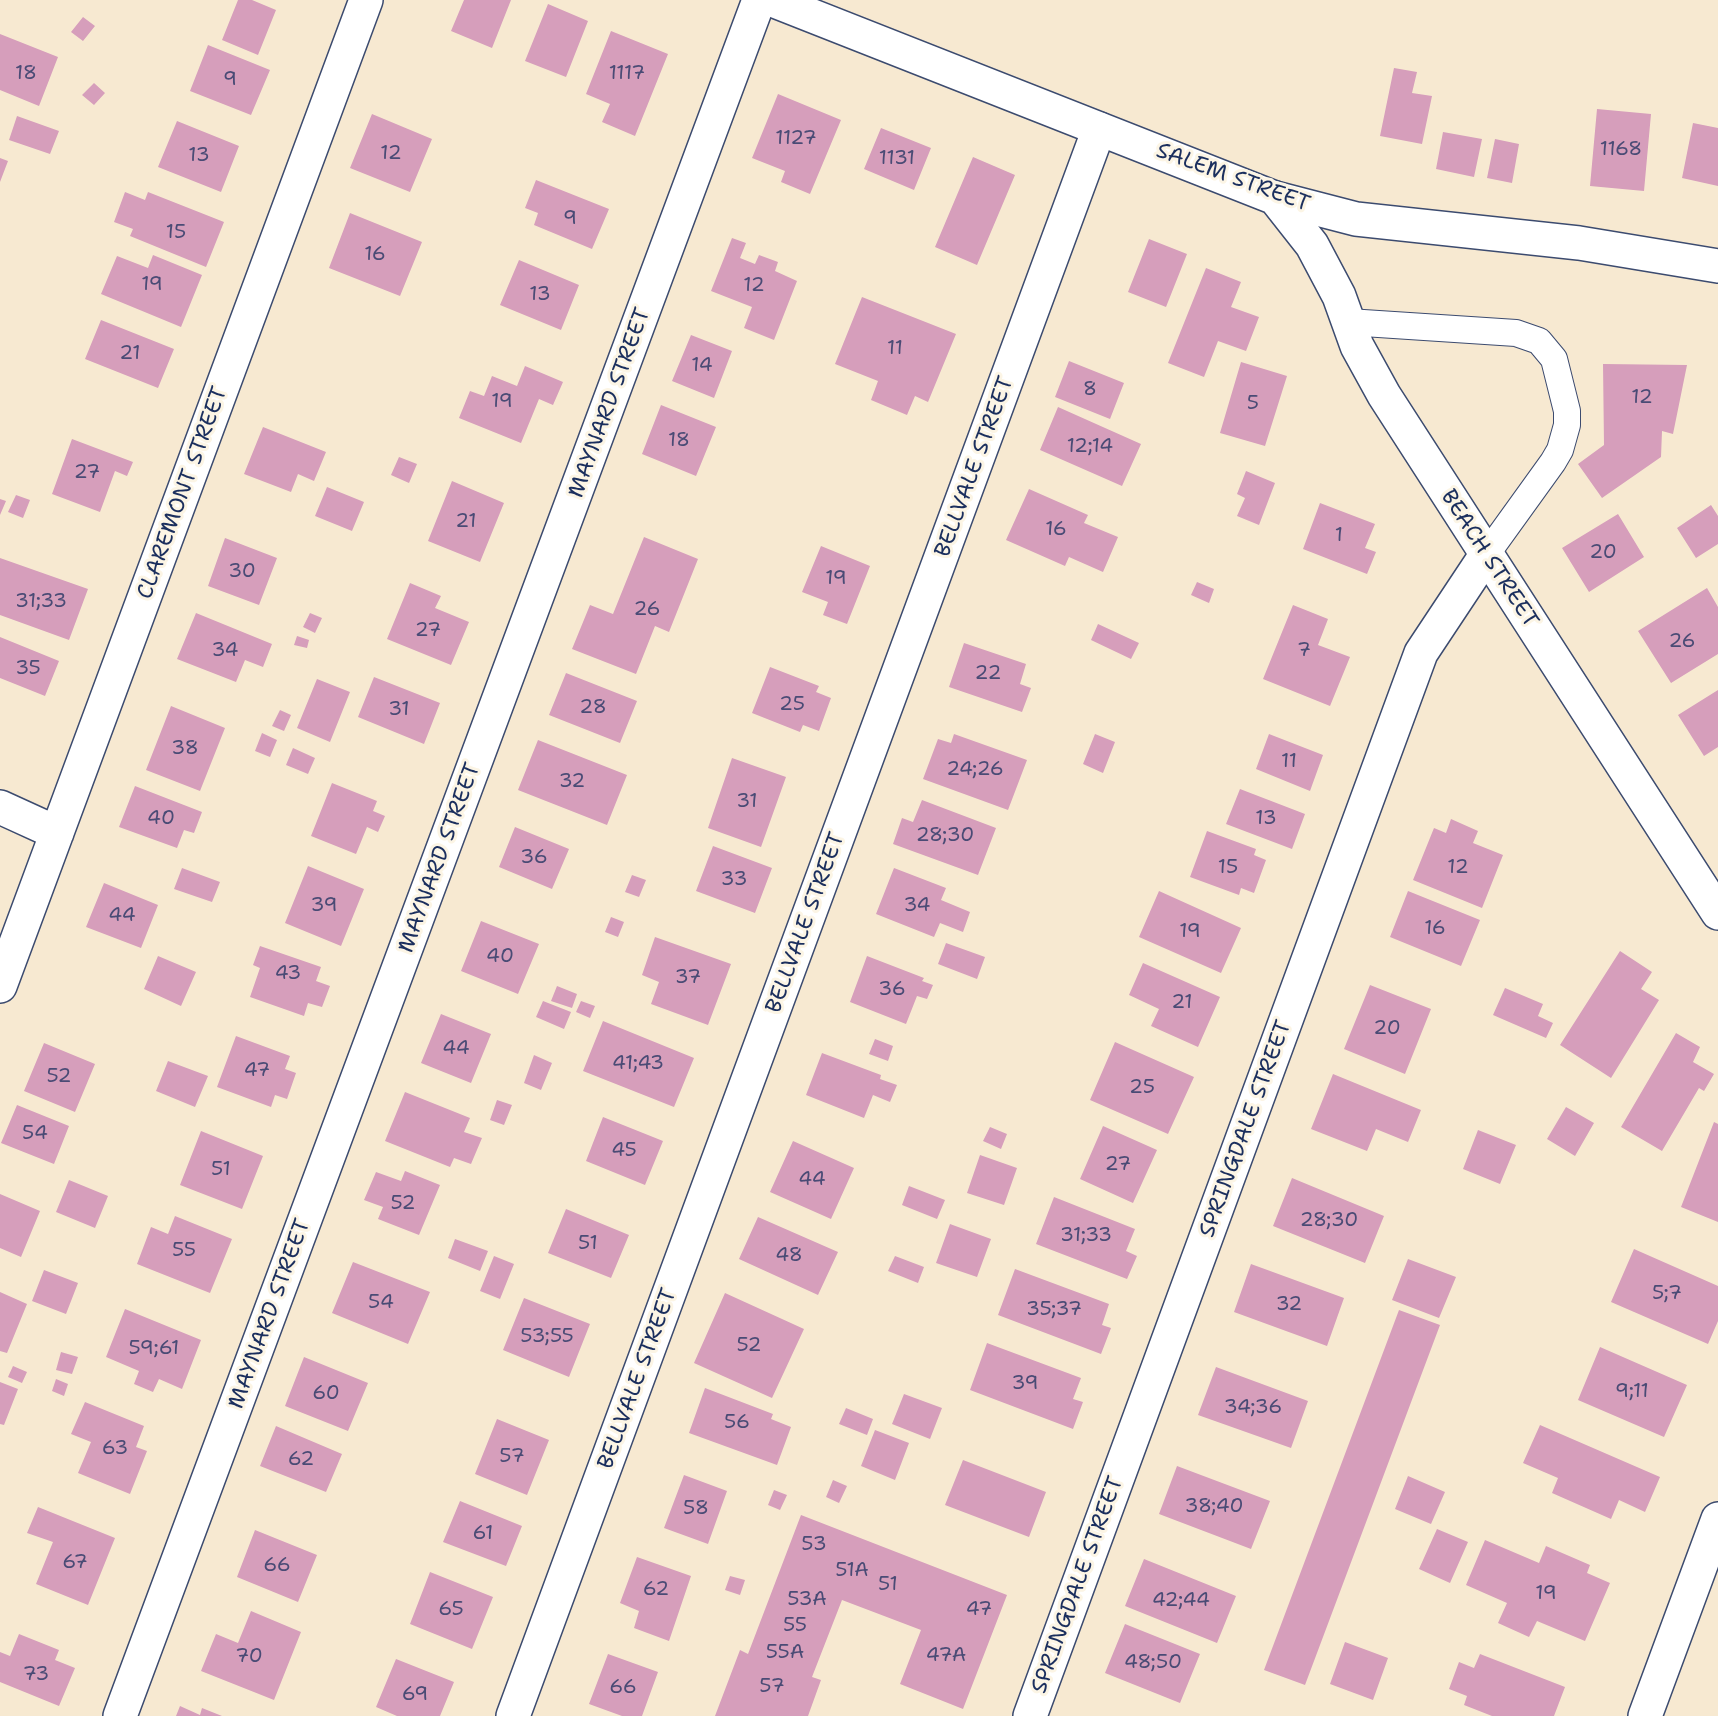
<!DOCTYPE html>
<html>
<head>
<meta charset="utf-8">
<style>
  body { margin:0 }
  canvas { display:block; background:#f7e9d1 }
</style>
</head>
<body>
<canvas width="1718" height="1716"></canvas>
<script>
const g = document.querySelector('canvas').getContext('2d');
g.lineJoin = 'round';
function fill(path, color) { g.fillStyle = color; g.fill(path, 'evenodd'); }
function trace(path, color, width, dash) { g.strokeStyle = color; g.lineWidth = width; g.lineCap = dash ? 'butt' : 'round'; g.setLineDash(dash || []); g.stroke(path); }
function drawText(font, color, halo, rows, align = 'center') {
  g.font = font + ' "Shantell Sans",sans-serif'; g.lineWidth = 6; g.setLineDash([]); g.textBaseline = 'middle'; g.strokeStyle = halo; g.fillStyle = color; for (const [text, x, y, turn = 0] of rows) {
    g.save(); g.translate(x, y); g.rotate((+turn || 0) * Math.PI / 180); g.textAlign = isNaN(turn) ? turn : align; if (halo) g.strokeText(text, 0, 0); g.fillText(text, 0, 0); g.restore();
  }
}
fill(new Path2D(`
  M238,0h14l24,10 -18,45 -36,-15z
  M464,0h47l-19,48 -41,-17z
  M548,4l40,17 -22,56 -41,-16z
  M83,17l12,9 -12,15 -12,-9z
  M611,31l57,23 -33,82 -33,-14 8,-18 -24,-10z
  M0,34l58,23 -19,49 -39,-16z
  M208,45l62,25 -19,45 -61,-24z
  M1394,68l23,4 -5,21 20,3 -10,48 -42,-8z
  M94,83l11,10 -11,12 -12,-10z
  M778,94l63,26 -31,74 -29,-12 4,-11 -33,-13z
  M1597,109l54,5 -7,77 -54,-5z
  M372,114l60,25 -22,53 -60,-24z
  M17,116l42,15 -9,23 -41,-14z
  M177,121l62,25 -18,46 -63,-25z
  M1693,123l25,5v58l-36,-8z
  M881,128l50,20 -17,42 -50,-21z
  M1443,132l39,7 -8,38 -38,-8z
  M1495,139l24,5 -7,39 -25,-5z
  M973,157l42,18 -38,90 -42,-18z
  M0,158l8,3 -8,21z
  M536,180l73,29 -17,40 -58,-24 4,-12 -13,-5z
  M125,192l20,8 3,-8 76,30 -18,45 -76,-31 3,-7 -19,-7z
  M350,213l72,29 -22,54 -71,-28z
  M732,238l14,5 -6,15 15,6 4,-9 19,7 -3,9 22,10 -23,59 -30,-12 8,-21 -41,-16z
  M1149,239l38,15 -21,53 -38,-15z
  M153,255l49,20 -21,52 -80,-33 16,-38 31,12z
  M519,260l60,25 -18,45 -61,-25z
  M1206,268l35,14 -10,25 28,10 -13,34 -28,-10 -14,36 -36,-14z
  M862,297l94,37 -28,68 -13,-6 -8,19 -36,-15 7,-19 -43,-17z
  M101,320l73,29 -16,39 -73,-29z
  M691,335l41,16 -18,47 -42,-17z
  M1069,361l55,22 -14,36 -55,-22z
  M1241,362l46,14 -22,70 -45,-13z
  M1603,364l84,1 -14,69 -11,-3 -1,26 -59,41 -24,-34 26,-19z
  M525,366l38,16 -10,23 -14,-6 -18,44 -62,-25 11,-27 14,5 8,-20 25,10z
  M661,405l55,22 -20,49 -54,-22z
  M1058,407l83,37 -19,42 -82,-36z
  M263,427l63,25 -12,29 -16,-7 -7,18 -47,-18z
  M72,439l61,23 -6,14 -12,-5 -15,41 -48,-18z
  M399,457l18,7 -8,19 -18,-8z
  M1246,471l29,12 -16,42 -22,-9 8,-18 -8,-4z
  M452,481l52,22 -24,59 -52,-21z
  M327,487l37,15 -12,29 -37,-15z
  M1029,489l59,26 -4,8 34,14 -15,35 -34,-15 -4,9 -59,-26z
  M16,495l14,5 -7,18 -15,-6z
  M0,499l6,2 -6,14z
  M1320,503l55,21 -10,24 11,4 -9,22 -64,-25z
  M1711,505l7,11v28l-22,14 -19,-30z
  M1618,514l26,43 -55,35 -27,-44z
  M644,537l54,22 -29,73 -14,-6 -19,48 -64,-25 18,-44 23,9z
  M225,538l52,20 -18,47 -51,-19z
  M821,546l49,20 -23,58 -24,-9 5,-13 -26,-10z
  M0,558l88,31 -19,51 -69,-25z
  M1197,582l17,7 -5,14 -18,-8z
  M410,583l31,13 -6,12 34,14 -18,43 -64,-26z
  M1707,588l11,19v47l-47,29 -33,-52z
  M1293,605l35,14 -10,26 32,12 -20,49 -67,-27z
  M196,613l76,31 -9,23 -18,-7 -9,22 -59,-23z
  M310,613l12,5 -7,15 -12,-6z
  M1098,624l41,19 -8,16 -40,-19z
  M297,636l12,4 -2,8 -13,-3z
  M0,637l59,24 -14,35 -45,-18z
  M964,643l62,21 -6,20 11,4 -9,24 -73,-25z
  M770,667l49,19 -3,6 15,6 -12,33 -16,-6 -3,7 -48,-19z
  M566,673l71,28 -17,42 -71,-28z
  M374,677l66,26 -16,41 -66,-27z
  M317,679l33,13 -20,50 -33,-14z
  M1718,690v57l-14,9 -26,-41z
  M171,706l54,22 -25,63 -54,-21z
  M280,710l11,5 -7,16 -12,-5z
  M262,733l15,7 -7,17 -15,-6z
  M954,734l73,26 -19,50 -85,-31 15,-40 13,4z
  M1095,734l20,8 -12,31 -20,-9z
  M1269,734l54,21 -13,36 -54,-22z
  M538,740l89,35 -20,50 -89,-35z
  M293,748l22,10 -7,16 -22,-9z
  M732,758l54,19 -25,70 -53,-19z
  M332,783l45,18 -4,10 12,5 -7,16 -11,-5 -11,27 -45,-18z
  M135,786l67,26 -8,21 -10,-3 -7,18 -58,-21z
  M1240,789l65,25 -13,35 -66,-25z
  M922,800l74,28 -18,47 -85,-31 9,-26 11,4z
  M1451,819l27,12 -5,12 30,12 -21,53 -69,-28 21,-52 12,5z
  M515,827l54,22 -17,40 -53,-22z
  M1207,831l49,18 -2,6 12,5 -12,33 -13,-5 -2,7 -49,-18z
  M713,846l59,22 -17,45 -59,-22z
  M308,866l56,23 -23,57 -56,-23z
  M182,868l38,14 -8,20 -38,-13z
  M894,868l52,20 -5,12 29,12 -7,20 -23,-9 -6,14 -58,-23z
  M632,875l14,5 -7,17 -14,-5z
  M104,883l54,22 -17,43 -55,-21z
  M1159,891l82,37 -20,45 -82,-36z
  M1408,891l72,29 -19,46 -71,-29z
  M611,917l13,5 -6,15 -13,-5z
  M481,921l58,23 -21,50 -57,-23z
  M655,937l76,27 -23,61 -57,-21 8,-22 -17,-7z
  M946,943l39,14 -8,22 -39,-15z
  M260,946l61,21 -5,14 14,5 -8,21 -14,-4 -4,13 -54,-19 10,-29 -7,-3z
  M1620,951l32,21 -11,17 18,11 -48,78 -51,-33z
  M158,956l38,16 -15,34 -37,-17z
  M867,956l57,22 -2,3 11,4 -6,14 -10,-3 -11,28 -56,-22z
  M1143,963l77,34 -22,50 -47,-21 8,-17 -30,-14z
  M1370,985l61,24 -26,65 -61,-25z
  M557,986l20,8 -5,14 -21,-7z
  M1505,988l38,16 -5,12 15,7 -7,15 -53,-23z
  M543,1001l28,11 -7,17 -28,-12z
  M581,1001l14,5 -5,12 -14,-6z
  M441,1014l50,20 -20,49 -50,-20z
  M603,1021l91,37 -20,49 -91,-36z
  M1676,1033l24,14 -7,15 21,12 -10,17 -5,-3 -37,63 -41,-24z
  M236,1036l54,20 -5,13 11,4 -9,26 -12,-4 -4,12 -54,-20z
  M875,1039l18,7 -5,15 -19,-7z
  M1115,1042l79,35 -26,57 -78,-34z
  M44,1043l51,21 -20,48 -51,-21z
  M822,1053l59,22 -1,4 17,6 -7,17 -17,-7 -9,23 -58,-23z
  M534,1055l18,8 -11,27 -17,-7z
  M168,1061l40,15 -13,31 -39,-16z
  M1333,1074l88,36 -13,32 -32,-13 -9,22 -56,-22z
  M405,1092l65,26 -6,14 18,6 -11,26 -17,-6 -4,9 -65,-26z
  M497,1100l15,5 -8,20 -14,-5z
  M17,1105l52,21 -15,38 -53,-21z
  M1566,1107l28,16 -19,33 -28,-17z
  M603,1117l60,24 -18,44 -59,-24z
  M1714,1122l4,2v98l-37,-15z
  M1103,1126l54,24 -24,53 -53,-24z
  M990,1127l17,7 -6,15 -18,-8z
  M1478,1130l38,15 -16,39 -37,-15z
  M201,1131l62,25 -21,53 -62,-24z
  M793,1141l61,27 -23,51 -61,-27z
  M980,1155l37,13 -13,37 -37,-12z
  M405,1171l35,14 -21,50 -41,-16 5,-12 -19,-7 12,-28 25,9z
  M1292,1178l92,38 -19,47 -92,-37z
  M69,1180l39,16 -13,32 -39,-16z
  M909,1186l36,14 -8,19 -35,-14z
  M0,1194l40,17 -19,46 -21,-9z
  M1054,1197l81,32 -9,22 11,5 -10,23 -91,-35z
  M566,1209l63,26 -18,43 -63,-25z
  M175,1216l57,23 -22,54 -73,-29 14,-37 17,7z
  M758,1217l80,35 -20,43 -79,-36z
  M950,1224l41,15 -14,38 -41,-14z
  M455,1239l33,12 -8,20 -32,-13z
  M1634,1249l84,37v35l-10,23 -97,-42z
  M494,1256l20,8 -14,35 -20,-8z
  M895,1256l29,11 -6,16 -30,-12z
  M1408,1259l48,18 -17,41 -47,-18z
  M353,1262l77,30 -22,52 -76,-31z
  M1251,1264l93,34 -17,48 -93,-34z
  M1015,1269l94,35 -7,21 9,3 -10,26 -103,-39z
  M44,1270l34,13 -12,31 -34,-13z
  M0,1292l27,12 -20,49 -7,-2z
  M725,1293l79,36 -32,69 -78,-35z
  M524,1298l66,26 -21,53 -66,-27z
  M125,1309l76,31 -19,49 -23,-10 -6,13 -19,-8 5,-13 -33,-14z
  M1399,1310l41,15 -135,360 -41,-15z
  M987,1343l94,35 -8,21 10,3 -10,27 -103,-39z
  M1600,1347l87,38 -23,52 -86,-37z
  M61,1352l17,5 -6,17 -16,-4z
  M304,1357l64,26 -20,48 -63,-25z
  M13,1366l14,6 -5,11 -14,-6z
  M1216,1367l92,34 -17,47 -93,-33z
  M56,1379l12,5 -4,12 -12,-5z
  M0,1382l18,7 -14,36 -4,-1z
  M705,1388l68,26 -2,5 20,8 -14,38 -88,-32z
  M904,1394l38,14 -12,31 -38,-15z
  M85,1402l59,24 -8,21 11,4 -17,43 -52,-21 13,-31 -20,-8z
  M846,1408l27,11 -6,16 -28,-11z
  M497,1419l52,21 -22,55 -52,-21z
  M1540,1425l120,52 -15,35 -26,-12 -8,19 -59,-26 6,-15 -35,-15z
  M276,1426l66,28 -16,38 -66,-26z
  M875,1430l34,13 -14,37 -34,-14z
  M963,1460l83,32 -17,45 -84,-32z
  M1177,1466l93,35 -19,48 -92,-35z
  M684,1475l43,16 -19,53 -44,-16z
  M1408,1476l37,16 -14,32 -36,-15z
  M833,1480l14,6 -8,17 -13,-6z
  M774,1490l13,5 -7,15 -12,-5z
  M460,1501l62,25 -16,40 -63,-24z
  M38,1507l77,31 -27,67 -52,-21 17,-42 -26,-9z
  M801,1515l206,80 -44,114 -63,-25 21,-54 -79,-30 -30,77 9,3 -13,36h-93l25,-66 8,4z
  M1437,1529l31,13 -18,41 -31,-14z
  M255,1530l62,25 -19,47 -61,-25z
  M1485,1540l54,23 7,-17 44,19 -3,8 23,10 -25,58 -48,-20 -8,16 -31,-14 9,-20 -41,-18z
  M637,1557l54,19 -22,65 -35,-13 5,-17 -19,-8z
  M1144,1559l92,37 -19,47 -92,-37z
  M430,1572l63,25 -21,52 -62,-25z
  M730,1576l15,4 -5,15 -15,-5z
  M251,1611l50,21 -27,68 -73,-29 15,-37 22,9z
  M1125,1624l75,30 -20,49 -75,-30z
  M19,1634l40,16 -4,10 20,8 -16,38 -59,-24v-30l10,4z
  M1345,1642l43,16 -15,42 -43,-16z
  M608,1654l50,18 -16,44h-20l-33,-12z
  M1480,1654l85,33 -11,29h-62l-28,-11 3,-9 -18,-7 10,-27 15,6z
  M396,1659l58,23 -14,34h-43l-21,-9z
  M180,1706l20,9 2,-7 20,8h-46z`), '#d69ebb');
const service = new Path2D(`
  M1348,322l168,11 23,8 15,18 13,52v14l-7,25 -7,12 -67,93`);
const minor = new Path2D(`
  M0,807l57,26
  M0,986l366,-986
  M120,1716l639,-1716
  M513,1716l586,-1587
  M1030,1716l391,-1063 65,-98
  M1645,1716l73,-197`);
const tertiary = new Path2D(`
  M1275,198l81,21 223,24 139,23`);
const secondary = new Path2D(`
  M772,0l503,198 37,47 27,51 18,50 27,49 334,518`);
trace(service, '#3c4b6f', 28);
trace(minor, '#3c4b6f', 36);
trace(tertiary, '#3c4b6f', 36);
trace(secondary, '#3c4b6f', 36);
trace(service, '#fff', 26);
trace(minor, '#fff', 33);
trace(tertiary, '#fff', 33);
trace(secondary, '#fff', 33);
drawText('20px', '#4a4b75', null, [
  ["18",26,74],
  ["1117",627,74],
  ["9",230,80],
  ["1127",796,139],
  ["1168",1621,150],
  ["12",391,154],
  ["13",199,156],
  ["1131",897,159],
  ["9",570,219],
  ["15",176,233],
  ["16",375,255],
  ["19",152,285],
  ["12",754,286],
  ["13",540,295],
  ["11",895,349],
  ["21",130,354],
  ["14",702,366],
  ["8",1090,390],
  ["12",1642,398],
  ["19",502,402],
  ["5",1253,404],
  ["18",679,441],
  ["12;14",1090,447],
  ["27",87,473],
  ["21",466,522],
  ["16",1056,530],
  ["1",1339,536],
  ["20",1603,553],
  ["30",242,572],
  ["19",836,579],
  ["31;33",41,602],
  ["26",647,610],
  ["27",428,631],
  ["26",1682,642],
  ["34",225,651],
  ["7",1304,651],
  ["35",28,669],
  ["22",988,674],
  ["25",792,705],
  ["28",593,708],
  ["31",399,710],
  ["38",185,749],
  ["11",1289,762],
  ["24;26",975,770],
  ["32",572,782],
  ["31",747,802],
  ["40",161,819],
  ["13",1266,819],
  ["28;30",945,836],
  ["36",534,858],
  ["15",1228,868],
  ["12",1458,868],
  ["33",734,880],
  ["39",324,906],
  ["34",917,906],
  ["44",122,916],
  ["16",1435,929],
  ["19",1190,932],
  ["40",500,957],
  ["43",288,974],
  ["37",688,978],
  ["36",892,990],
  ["21",1182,1003],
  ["20",1387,1029],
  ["44",456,1049],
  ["41;43",638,1064],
  ["47",257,1071],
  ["52",59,1077],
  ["25",1142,1088],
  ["54",35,1134],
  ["45",624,1151],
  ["27",1118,1165],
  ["51",221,1170],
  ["44",812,1180],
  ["52",403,1204],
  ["28;30",1329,1221],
  ["31;33",1086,1236],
  ["51",588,1244],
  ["55",184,1251],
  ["48",789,1256],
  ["5;7",1667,1294],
  ["54",381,1303],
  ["32",1289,1305],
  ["35;37",1054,1310],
  ["53;55",547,1337],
  ["52",749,1346],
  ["59;61",154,1349],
  ["39",1025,1384],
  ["9;11",1632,1392],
  ["60",326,1394],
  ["34;36",1253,1408],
  ["56",737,1423],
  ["63",115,1449],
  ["57",512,1457],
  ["62",301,1460],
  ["38;40",1214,1507],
  ["58",696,1509],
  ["61",483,1534],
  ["53",814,1545],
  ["67",75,1563],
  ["66",277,1566],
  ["51A",852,1571],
  ["51",888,1585],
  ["62",656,1590],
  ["19",1546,1594],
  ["53A",807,1600],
  ["42;44",1181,1601],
  ["65",451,1610],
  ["47",979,1610],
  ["55",795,1626],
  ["55A",785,1653],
  ["47A",946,1656],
  ["70",249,1657],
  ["48;50",1153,1663],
  ["73",36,1675],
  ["57",772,1687],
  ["66",623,1688],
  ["69",415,1695]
]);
drawText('22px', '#1b2f5e', '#fcf5e5', [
  ["SALEM STREET",1233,178,20],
  ["MAYNARD STREET",610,403,-70],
  ["BELLVALE STREET",975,467,-70],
  ["CLAREMONT STREET",183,493,-70],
  ["BEACH STREET",1489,559,57],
  ["MAYNARD STREET",440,858,-70],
  ["BELLVALE STREET",806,923,-70],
  ["SPRINGDALE STREET",1246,1129,-70],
  ["MAYNARD STREET",270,1314,-70],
  ["BELLVALE STREET",638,1379,-70],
  ["SPRINGDALE STREET",1078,1585,-70]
]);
</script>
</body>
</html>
